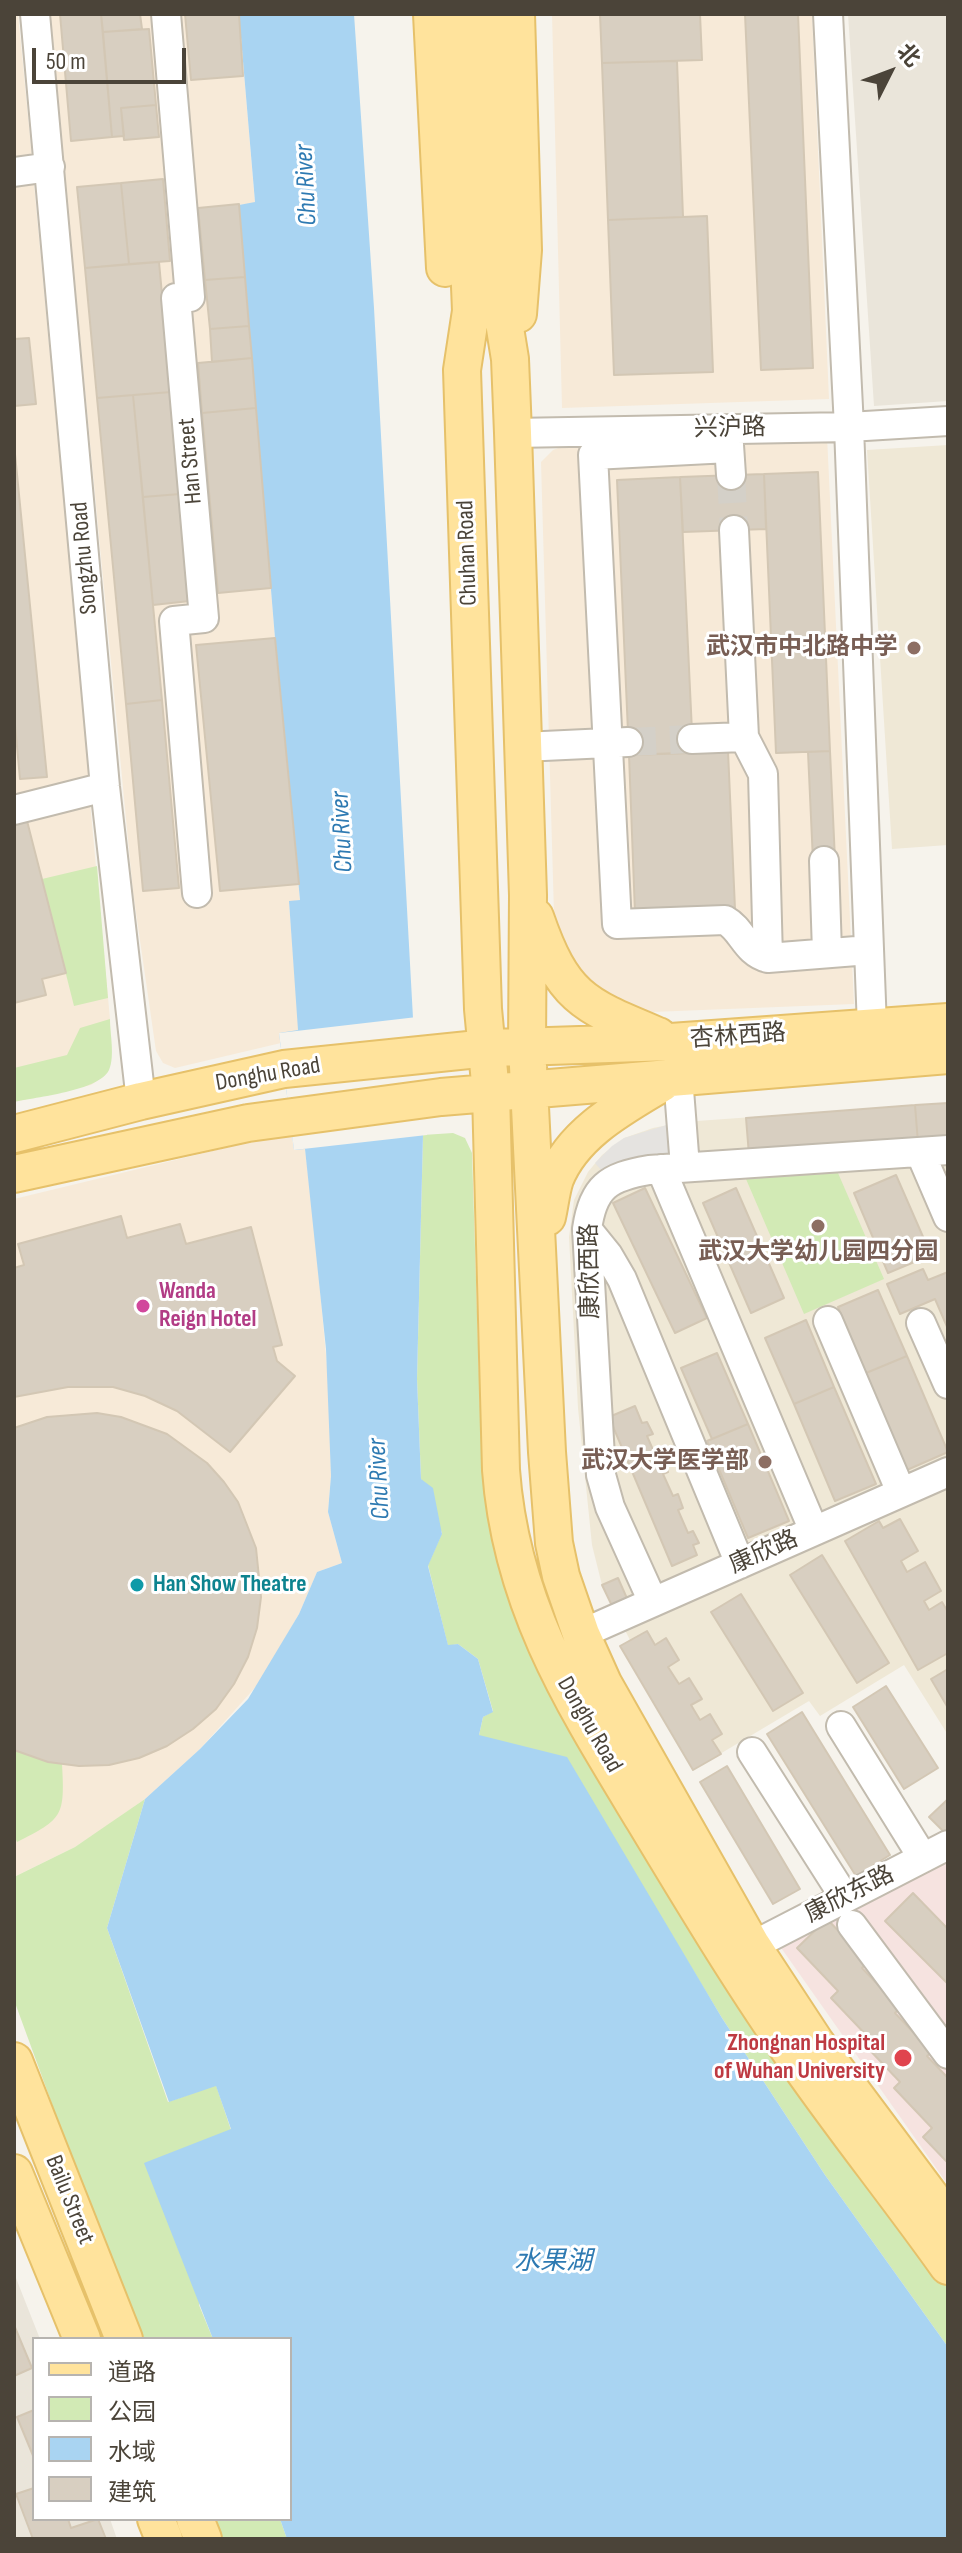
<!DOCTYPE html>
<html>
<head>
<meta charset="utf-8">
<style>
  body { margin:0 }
  #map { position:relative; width:962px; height:2553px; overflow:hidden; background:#f6f3ec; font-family:"Sofia Sans Condensed","Noto Sans SC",sans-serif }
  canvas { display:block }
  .frame { position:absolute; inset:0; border:16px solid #4b4439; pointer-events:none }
  .legend { position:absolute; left:32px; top:2337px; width:260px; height:184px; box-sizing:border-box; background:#fff; border:2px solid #b7b4b0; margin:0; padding:10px 14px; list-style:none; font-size:24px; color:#4b4439 }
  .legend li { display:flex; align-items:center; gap:16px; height:40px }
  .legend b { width:40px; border:2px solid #b7b4b0 }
  .north { position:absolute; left:850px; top:32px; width:80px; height:80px; -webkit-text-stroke:6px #fff; paint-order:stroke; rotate:48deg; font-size:22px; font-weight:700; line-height:32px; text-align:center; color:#4b4439 }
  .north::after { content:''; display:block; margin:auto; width:28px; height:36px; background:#4b4439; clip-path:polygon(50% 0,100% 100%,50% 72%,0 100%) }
  .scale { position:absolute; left:32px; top:48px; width:154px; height:36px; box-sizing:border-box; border:4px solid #4b4439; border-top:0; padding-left:10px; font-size:24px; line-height:28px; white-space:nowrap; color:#4b4439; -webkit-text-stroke:6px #fff; paint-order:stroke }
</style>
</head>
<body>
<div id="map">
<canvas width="962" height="2553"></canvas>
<div class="frame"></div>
<ul class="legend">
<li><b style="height:10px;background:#ffe39c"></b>道路</li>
<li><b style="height:22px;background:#d2eab5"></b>公园</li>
<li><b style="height:22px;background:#a9d4f2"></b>水域</li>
<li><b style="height:22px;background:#d8cfc1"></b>建筑</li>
</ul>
<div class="north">北</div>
<div class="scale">50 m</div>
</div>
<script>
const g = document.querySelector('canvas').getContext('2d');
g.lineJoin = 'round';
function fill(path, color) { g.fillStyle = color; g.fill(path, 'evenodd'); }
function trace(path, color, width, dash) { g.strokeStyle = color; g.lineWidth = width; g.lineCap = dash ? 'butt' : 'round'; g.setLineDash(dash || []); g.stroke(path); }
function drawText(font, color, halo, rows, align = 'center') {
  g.font = font + ' "Sofia Sans Condensed","Noto Sans SC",sans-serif'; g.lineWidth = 6; g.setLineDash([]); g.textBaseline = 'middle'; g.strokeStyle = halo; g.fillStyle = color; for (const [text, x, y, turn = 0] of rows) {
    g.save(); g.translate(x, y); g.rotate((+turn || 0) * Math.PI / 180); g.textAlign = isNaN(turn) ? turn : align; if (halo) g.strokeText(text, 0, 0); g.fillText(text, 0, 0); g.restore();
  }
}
fill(new Path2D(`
  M848,14h100v387l-74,5z
  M14,2273l26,66h-6v180h76l7,20h-103z`), '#eae5da');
fill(new Path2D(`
  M14,14h4l14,143 -18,2z
  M49,14h190l16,189 -16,2 36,433 25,262 -11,2 10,129 -19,2 1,10 -106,25 -12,-5 -7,-12 -23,-159z
  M552,14h260l17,385 -267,9z
  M34,184l56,598 -76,20v-617z
  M827,436l27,568 -202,8 -17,-2 -28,-12 -32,-30 -17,-34 -4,-20 -13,-452 12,-12 18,-7z
  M90,802l20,217v46l-6,11 -13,9 -77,17v-282z
  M291,1132l3,18 11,-1 10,85 14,155 2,87 -3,36 14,51 -25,9 -18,42 -39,68 -60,67 -55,50 -44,31 -26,17 -61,30v-678z`), '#f7ead8');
fill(new Path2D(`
  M948,445v400l-56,4 -25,-399z
  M948,1103v632l-44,-70 -84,51 -11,-15 -116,69 -73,-124 10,-6 -28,-55 -10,-40 -14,-137 -9,-171 5,-37 14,-28 14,-17 22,-17 29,-10 30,-6z`), '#efe8d6');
fill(new Path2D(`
  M948,1854v331l-171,-243z`), '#f6e3e0');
fill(new Path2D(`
  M97,866l11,132 -34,8 -32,-127z
  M110,1019c0,15 5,37 -1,51 -10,21 -73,27 -95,32v-34l53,-13 13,-27z
  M453,1133l12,5 7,15 10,318 9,60 23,80 434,675v61l-123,-172 -103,-157 -62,-102 -181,-181 4,-18 10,-6 -15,-52 -20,-15 -10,2 -20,-81 14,-32 -21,-54 -4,-100 6,-244z
  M838,1173l46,106 -80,35 -58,-135z
  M14,1750l48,14c3,52 1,55 -45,78l-3,-7z
  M145,1799l-38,129 61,174 48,-17 15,45 -32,175 14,34h-71l-72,-186 -56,-153v-123l61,-30z
  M212,2519h68l7,20h-67z`), '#d2eab5');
fill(new Path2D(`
  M670,1124l7,29 -76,17 -6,-7 17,-17 12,-8z`), '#e5e3e0');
fill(new Path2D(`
  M239,14h115l20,294 39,710 10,117 -6,244 4,100 12,9 9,46 -14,32 20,79 10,-1 20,15 15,53 -10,5 -4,18 88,22 155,261 103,157 123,172v192h-661l-7,-20h10v-180h-77l-69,-176 87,-34 -15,-43 -47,16 -62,-174 38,-129 55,-50 48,-50 51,-85 18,-42 25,-9 -14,-51 3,-36 -5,-127 -21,-200 -11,1 -15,-117 19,-3 -9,-129 11,-1 -25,-262 -36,-433 16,-3z`), '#a9d4f2');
fill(new Path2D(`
  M417,1017l10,118 -133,15 -15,-117z`), '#f6f3ec');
const building = new Path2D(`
  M60,14h41l11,123 -41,4z
  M101,14h39l2,15 -39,3z
  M185,14h54l4,62 -52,4z
  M600,14h100l2,46 -100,3z
  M745,14h53l15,354 -52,2z
  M149,29l7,76 -35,3 3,28 -12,1 -9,-105z
  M677,61l6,156 -75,3 -6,-157z
  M156,105l3,32 -35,3 -3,-32z
  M163,179l7,82 -41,3 -8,-81z
  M121,183l8,81 -44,4 -8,-81z
  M239,204l6,73 -40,3 -7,-72z
  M707,216l6,156 -99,3 -6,-155z
  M159,262l12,130 -74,6 -12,-130z
  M245,277l4,49 -39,3 -5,-49z
  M249,326l3,32 -40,4 -2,-33z
  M29,338l7,66 -22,2v-67z
  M252,358l4,50 -54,5 -4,-50z
  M171,392l9,102 -37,3 -10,-102z
  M133,395l29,305 -36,4 -29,-306z
  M256,408l15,180 -53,5 -16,-180z
  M14,444l33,333 -27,2 -6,-65z
  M818,472l12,279 -54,2 -12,-279z
  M764,474l2,55 -83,3 -3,-55z
  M680,477l13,276 -64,2 -12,-275z
  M180,494l10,107 -37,4 -10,-108z
  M275,638l24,246 -79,7 -24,-246z
  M162,700l17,188 -36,3 -17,-187z
  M728,751l7,158 -100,4 -6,-158z
  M830,751l5,109 -22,1 -5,-109z
  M26,817l40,156 -24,6 4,16 -32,8v-183z
  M948,1103v38l-30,2 -3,-38z
  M915,1105l3,38 -169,12 -3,-37z
  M896,1175l35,80 -43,18 -34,-80z
  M645,1188l62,130 -32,15 -62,-130z
  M736,1188l48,110 -33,15 -48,-110z
  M121,1216l6,22 53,-14 6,20 65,-17 31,118 -9,2 4,14 18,15 -65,76 -53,-41 -32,-15 -32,-9h-45l-54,10v-129l10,-3 -6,-21z
  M923,1269l5,11 20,-8v57l-13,-30 -35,15 -13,-30z
  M878,1290l29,66 -41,17 -28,-66z
  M806,1320l28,67 -40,17 -29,-66z
  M717,1353l31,71 -36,15 -31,-71z
  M907,1356l41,96 -41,18 -41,-97z
  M834,1387l42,97 -41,17 -41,-97z
  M635,1406l7,17 5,-1 6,12 -6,2 10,23 5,-3 6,16 -5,2 10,22 5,-2 5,14 -5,2 10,23 5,-2 6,12 -6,2 4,10 -25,11 -63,-149z
  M97,1413l24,4 46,17 40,29 17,19 14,20 18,46 5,49 -4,31 -9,29 -14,27 -18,25 -23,20 -26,17 -28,12 -30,7 -30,1 -31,-4 -34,-12v-322l33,-11z
  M748,1424l41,97 -41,17 -41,-97z
  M900,1519l18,32 -17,10 6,11 18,-10 16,29 -17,10 5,9 13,-8 6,10v41l-30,17 -73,-129 34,-20 4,7z
  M822,1555l67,108 -32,20 -67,-108z
  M618,1578l11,25 -15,7 -12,-25z
  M741,1594l62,99 -30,18 -62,-99z
  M647,1631l8,14 11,-7 13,22 -11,7 11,17 10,-6 13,21 -11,6 9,15 10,-6 12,20 -10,6 9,14 -28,16 -73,-124z
  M948,1669v39l-17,-29z
  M886,1686l52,82 -34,21 -51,-82z
  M802,1712l88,143 -34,21 -89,-142z
  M727,1766l73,123 -27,15 -73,-122z
  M948,1799v34l-2,1 -17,-17z
  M913,1893l35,36v55l-63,-63z
  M827,1919l41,43 -6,6 38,40 -5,5 37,39 -5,4 21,22v85l-25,-26 9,-9 -38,-40 6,-6 -37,-39 6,-5 -38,-40 7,-7 -41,-43z
  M14,2325l18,43 -18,8z
  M34,2410v48l-17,-41z
  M34,2488v31h34l3,9 27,-9 8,20h-73l-17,-45z`);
fill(building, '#d8cfc1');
trace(building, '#d3c7b4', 2);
trace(new Path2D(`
  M731,475l3,55
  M628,742l64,-3`), '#d4d0c8', 28, [28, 14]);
const minor = new Path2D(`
  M35,14l70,773 36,314
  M166,14l24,283 -14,1 28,320 -30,3 23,272
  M828,14l21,413 23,600
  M14,172l36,-5
  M728,430l3,45
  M513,433l336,-6 99,-6
  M729,448l-136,7 24,469 108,-4c18,10 20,32 43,38
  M744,737l19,37 5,184 101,-8
  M692,739l52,-2 -10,-207
  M523,747l105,-5
  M14,810l91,-23
  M824,861l3,91
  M678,1077l7,90
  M920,1152l28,65
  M661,1169l153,362
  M587,1229l21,26 14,24 118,285
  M828,1321l73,171
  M921,1323l27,61
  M653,1602l-43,-95 -9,-32 -14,-246c6,-42 21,-52 62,-59l299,-20
  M581,1634l367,-162
  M841,1726l82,132
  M752,1752l93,146
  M852,1925l96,129
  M752,1946l196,-101`);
const major = new Path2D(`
  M432,14l13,254
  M459,14l12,297 -9,59 21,639 8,84 10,377c10,137 74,236 143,350 47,78 94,156 146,231 50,73 107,143 158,215
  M488,14l10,271 12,74 3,74 15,462 -1,151 20,406 7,91 7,33 20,58 22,49 149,263 63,96 133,178
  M516,14l7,236 -5,64
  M535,917c28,81 48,88 123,119
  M14,1134l127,-33 143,-32 204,-21 183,-6 277,-20
  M14,1174l234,-51 193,-26 507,-42
  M547,1217c3,-13 4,-26 8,-38 18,-46 67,-72 107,-96
  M14,2061l110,278
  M14,2173l68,166
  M156,2519l8,20
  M195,2519l8,20`);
trace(minor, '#c2bbae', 32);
trace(major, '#e6c16a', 40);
trace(minor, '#fff', 28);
trace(major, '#ffe39c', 36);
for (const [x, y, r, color] of [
  [914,648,8,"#8d6e63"],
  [818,1226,8,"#8d6e63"],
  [143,1306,8,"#d1479c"],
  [765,1462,8,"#8d6e63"],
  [137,1585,8,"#0f9aa8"],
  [903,2058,10,"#e0444e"]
]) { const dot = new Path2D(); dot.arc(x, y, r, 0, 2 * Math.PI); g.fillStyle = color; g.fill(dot); trace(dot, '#fff', 3); }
drawText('24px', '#4b4439', '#fff', [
  ["兴沪路",730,429,-1],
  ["Han Street",191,461,-95],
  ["Chuhan Road",468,553,-92],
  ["Songzhu Road",85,558,-95],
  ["杏林西路",738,1037,-4],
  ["Donghu Road",268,1075,-10],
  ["康欣西路",591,1271,-91],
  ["康欣路",764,1553,-24],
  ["Donghu Road",589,1725,60],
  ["康欣东路",850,1895,-27],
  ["Bailu Street",69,2200,68]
]);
drawText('bold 24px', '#785e54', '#fff', [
  ["武汉市中北路中学",898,648],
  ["武汉大学幼儿园四分园",818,1253,"center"],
  ["武汉大学医学部",749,1462]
], 'right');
drawText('bold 24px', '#b23c85', '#fff', [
  ["Wanda",159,1292],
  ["Reign Hotel",159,1320]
], 'left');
drawText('bold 24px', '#0d838f', '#fff', [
  ["Han Show Theatre",153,1585]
], 'left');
drawText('bold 24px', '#be3a42', '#fff', [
  ["Zhongnan Hospital",885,2044],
  ["of Wuhan University",885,2072]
], 'right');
drawText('italic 26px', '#2e7ab2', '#fff', [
  ["Chu River",307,185,-93],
  ["Chu River",343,832,-93],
  ["Chu River",380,1479,-93],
  ["水果湖",553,2262]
]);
</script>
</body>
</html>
